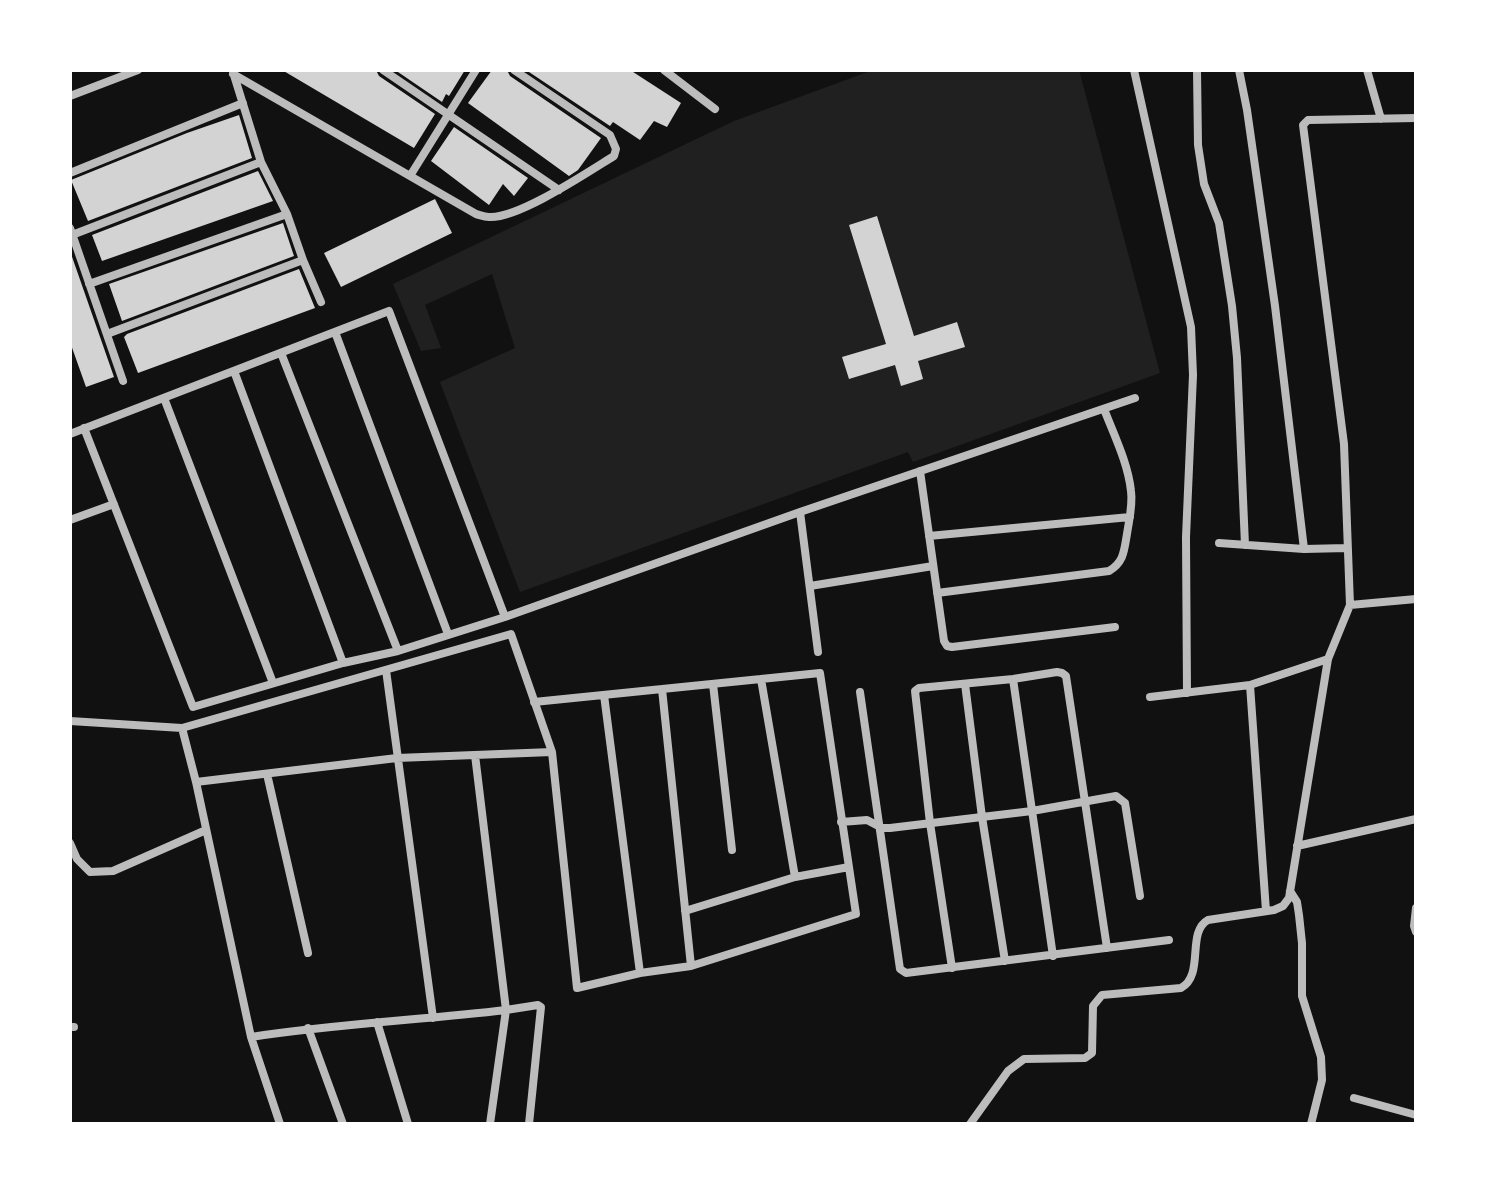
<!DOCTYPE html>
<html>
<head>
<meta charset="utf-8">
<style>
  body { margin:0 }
  #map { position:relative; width:1486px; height:1194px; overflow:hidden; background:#111; font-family:"Varela Round",sans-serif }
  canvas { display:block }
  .frame { position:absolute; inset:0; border:72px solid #fff; pointer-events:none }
</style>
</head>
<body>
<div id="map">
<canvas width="1486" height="1194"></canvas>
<div class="frame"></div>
</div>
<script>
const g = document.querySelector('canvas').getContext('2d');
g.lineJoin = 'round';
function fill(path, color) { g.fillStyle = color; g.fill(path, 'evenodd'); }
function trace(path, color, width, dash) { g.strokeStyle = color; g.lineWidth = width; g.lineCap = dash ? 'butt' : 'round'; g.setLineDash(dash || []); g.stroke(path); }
fill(new Path2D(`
  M873,70h206l81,303 -247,89 -5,-10 -388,140 -80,-210 75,-34 -23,-74 -67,31 16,43 -20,3 -28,-67 341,-163z`), '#202020');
fill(new Path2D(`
  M282,70h94l3,6 56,38 -21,34z
  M395,70h70l-16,26 -3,-2 -4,8z
  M492,70h15l3,6 91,62 -23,32 -9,6 -101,-73z
  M526,70h104l51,33 -14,24 -13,-6 -14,19 -27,-18 -3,4z
  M239,115l13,43 -164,63 -17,-41 116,-47z
  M454,127l74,51 -14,18 -11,-12 -14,21 -58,-44z
  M258,171l15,30 -171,60 -10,-26z
  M435,199l17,34 -111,54 -17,-34z
  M877,216l37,120 43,-14 8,25 -47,14 5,18 -22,7 -6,-21 -46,14 -7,-22 44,-13 -37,-119z
  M283,223l11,33 -172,65 -13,-37z
  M70,251l44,126 -28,10 -16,-45z
  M299,269l16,39 -177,65 -14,-36 3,-3z`), '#d3d3d3');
trace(new Path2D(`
  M383,70l176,120
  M664,70l51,39
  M1134,70l57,257 2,48 -7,162 1,156
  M1197,70l1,75 6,39 15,39 13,83 5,52 8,187
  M1239,70l8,40 28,196 29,243
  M1367,70l14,49
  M233,72l28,90 26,52 16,46 18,42
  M233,74l243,140c4,1 8,3 13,3 29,2 99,-45 125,-61l2,-7 -6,-14 -96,-65
  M70,96l68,-26
  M70,173l173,-70
  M410,176l66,-106
  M70,228l53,153
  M72,235l189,-73
  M89,284l198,-70
  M335,332l113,302
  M107,334l196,-74
  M281,353l117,298
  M234,371l109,292
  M164,398l109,285
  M84,428l109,279 150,-44 55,-12 107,-34 295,-105 335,-114
  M70,434l319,-123 116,306
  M920,471l24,170 3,5 5,1 163,-20
  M800,512l18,140
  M70,520l44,-16
  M929,536l201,-19
  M1219,543l85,6 43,-1
  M810,586l123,-20
  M937,593l172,-22c15,-9 15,-20 18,-37 2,-14 6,-29 4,-43 -3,-28 -17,-56 -27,-82
  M1350,605l66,-6
  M386,670l47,348
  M761,679l34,198
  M1013,679l40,277
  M713,684l19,166
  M965,684l17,133 23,144
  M1250,685l16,226
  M662,689l29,277
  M860,692l40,277 6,4 263,-33
  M604,695l36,278
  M1150,697l100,-12 78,-26
  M70,721l112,7 329,-94 41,118 25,236 63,-15 51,-7 165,-52 -36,-241 -286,29
  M182,728l14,54 55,255
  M475,755l31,255 32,-5 3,2 -12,117
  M267,774l41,179
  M196,782l201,-24 155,-6
  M841,822l26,-2 15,8h8l142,-17 84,-15 9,7 15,93
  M70,843l7,16 13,13 23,-1 93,-41
  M1297,846l119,-27
  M1290,891l7,11 2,13 3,28v53l19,61 1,23 -11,44
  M1416,908l-2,18 2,6
  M685,911l110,-34 54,-10
  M952,968l-22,-145 -15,-132 4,-3 94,-9 44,-7 5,1 4,3 41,272
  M377,1022l31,102
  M70,1027h4
  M308,1028l35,96
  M1354,1098l62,17
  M280,1124l-29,-87c85,-13 170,-17 255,-27l-16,114
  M970,1124l38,-53 16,-12 61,-1 7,-5 1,-47 9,-11 79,-7c24,-13 5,-56 27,-68l66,-10 9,-4 6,-8 39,-239 22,-54 -6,-161 -41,-319 5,-5 108,-2`), '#bcbcbc', 8);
</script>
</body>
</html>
